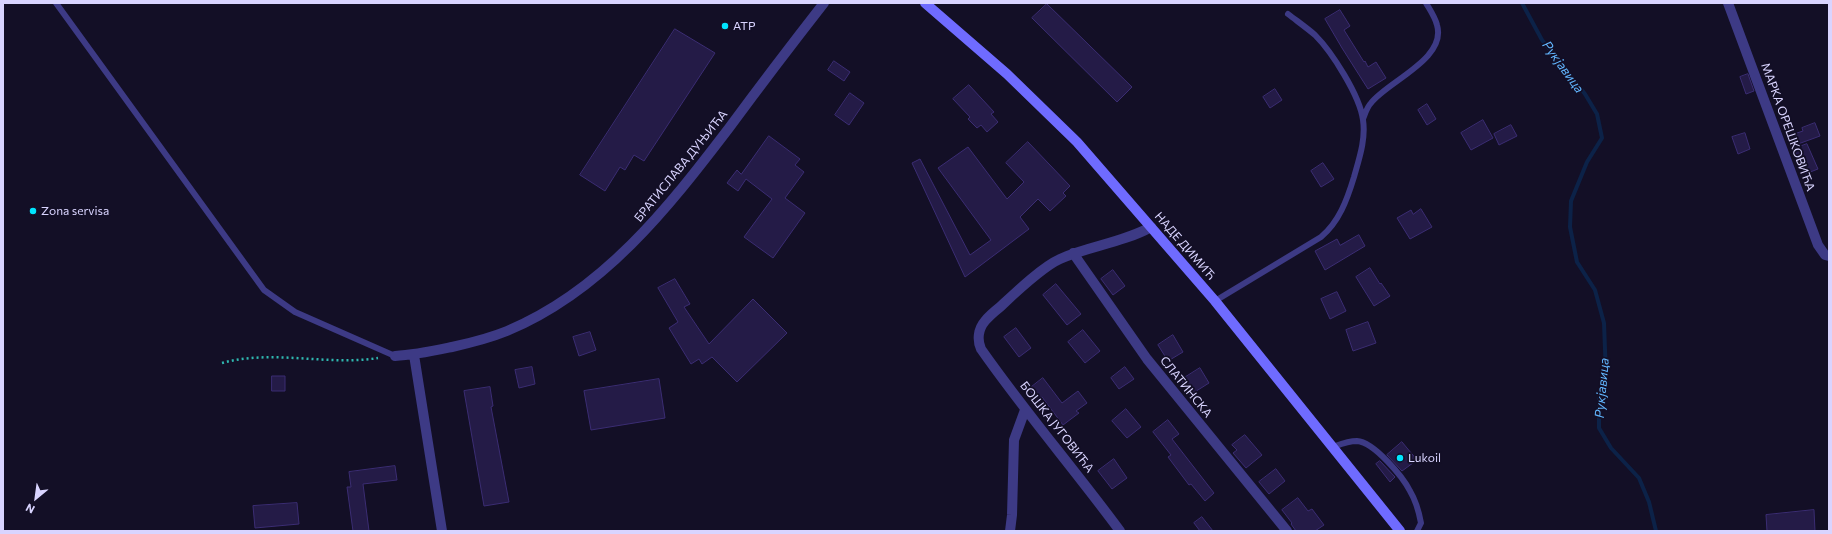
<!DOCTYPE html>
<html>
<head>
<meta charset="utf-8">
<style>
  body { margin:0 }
  #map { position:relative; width:1832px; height:534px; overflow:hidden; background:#130f26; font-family:Commissioner,sans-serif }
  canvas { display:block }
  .frame { position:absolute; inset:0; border:4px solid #d9d4ff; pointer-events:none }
  .north { position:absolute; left:16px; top:478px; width:40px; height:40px; -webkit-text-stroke:3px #130f26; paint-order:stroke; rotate:209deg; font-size:11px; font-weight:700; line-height:16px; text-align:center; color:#d9d4ff }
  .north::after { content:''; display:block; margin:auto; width:14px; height:18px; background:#d9d4ff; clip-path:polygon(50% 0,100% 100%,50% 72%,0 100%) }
</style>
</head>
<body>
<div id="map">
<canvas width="1832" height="534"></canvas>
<div class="frame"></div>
<div class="north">N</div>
</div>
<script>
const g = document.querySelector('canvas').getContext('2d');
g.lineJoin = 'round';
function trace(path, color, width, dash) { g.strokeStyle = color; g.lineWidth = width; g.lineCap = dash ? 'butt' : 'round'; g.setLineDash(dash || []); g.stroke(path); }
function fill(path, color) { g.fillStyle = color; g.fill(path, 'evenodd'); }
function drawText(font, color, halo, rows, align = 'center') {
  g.font = font + ' Commissioner,sans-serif'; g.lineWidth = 3.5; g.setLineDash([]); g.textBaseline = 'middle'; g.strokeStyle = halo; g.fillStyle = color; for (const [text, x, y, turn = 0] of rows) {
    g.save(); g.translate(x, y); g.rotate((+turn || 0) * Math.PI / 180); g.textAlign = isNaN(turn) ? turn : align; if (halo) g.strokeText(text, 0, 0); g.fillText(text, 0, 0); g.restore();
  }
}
trace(new Path2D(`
  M1522,3l20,37 43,54 12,20 5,24 -15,24 -16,39 -1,26 7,35 18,28 9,33 2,53 -7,23v29l12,20 28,30 10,24 7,29`), '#0c2248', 4);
const building = new Path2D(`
  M1047,4l85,83 -15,15 -85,-84z
  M1340,10l10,16 -6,4 20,32 1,-1 3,6 8,-5 10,16 -18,11 -26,-41 -17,-29z
  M675,29l40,24 -71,108 -10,-6 -9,15 -5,-3 -15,24 -25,-16z
  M834,61l16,11 -6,9 -16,-11z
  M1748,74l6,17 -8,3 -6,-17z
  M969,85l25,27 -3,2 7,8 -11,10 -6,-7 -4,3 -9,-9 2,-2 -17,-18z
  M1275,89l7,11 -12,8 -7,-11z
  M850,93l14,10 -15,22 -14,-10z
  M1427,104l9,15 -9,6 -9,-15z
  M1483,120l10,18 -22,12 -10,-17z
  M1815,123l5,13 -22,8 -4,-10 9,-3 -1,-3z
  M1511,125l6,11 -18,9 -5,-11z
  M1745,133l5,16 -12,5 -6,-17z
  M769,136l31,23 -5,6 9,7 -19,26 20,15 -32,45 -29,-21 28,-38 -26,-20 -8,12 -11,-8 10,-13 4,4z
  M1028,142l42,44 -7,7 3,3 -16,15 -12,-12 -18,18 9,12 -64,48 -53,-114 8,-4 50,96 21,-15 -53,-72 30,-21 39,52 17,-17 -18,-19z
  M1807,144l11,25 -13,5 -11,-25z
  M1323,163l11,16 -13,8 -10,-16z
  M1421,209l11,18 -22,12 -13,-21 14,-8 2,4z
  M1359,235l6,11 -40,24 -10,-19 22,-12 3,6z
  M1370,268l10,16 1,-1 9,13 -16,10 -18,-29z
  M1113,270l12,16 -12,9 -12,-16z
  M675,279l15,25 -6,3 25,37 44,-45 34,34 -50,49 -25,-25 -10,7 -3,-5 -8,5 -22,-36 9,-6 -20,-34z
  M1056,284l25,30 -14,11 -24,-30z
  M1337,292l9,19 -16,8 -9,-20z
  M1368,322l8,21 -23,8 -7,-21z
  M1016,328l15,20 -12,9 -15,-20z
  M1083,330l17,21 -15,12 -17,-21z
  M590,332l6,18 -17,6 -6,-19z
  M1173,335l10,17 -15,9 -10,-16z
  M532,367l3,17 -16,4 -4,-18z
  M1125,367l9,12 -15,10 -8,-11z
  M1200,368l9,15 -19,12 -9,-15z
  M272,376h13v15h-13z
  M1043,378l19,25 16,-12 9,12 -11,8 3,2 -16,12 -21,-28 -4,3 -9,-11z
  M659,379l6,39 -74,12 -7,-39z
  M490,387l3,19 -2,1 18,95 -25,4 -20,-115z
  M1126,409l15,18 -14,11 -15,-17z
  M1168,420l11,14 -7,5 42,54 -9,8 -14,-17 -2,1 -21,-28 3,-2 -18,-23z
  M1245,435l17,20 -16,13 -13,-15 4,-3 -5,-5z
  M1402,442l15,18 -15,11 -15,-16z
  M1114,459l13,19 -15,11 -14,-18z
  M1380,461l15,16 -5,5 -14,-18z
  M395,466l2,14 -34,4 6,47h-16l-6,-44h4l-2,-15z
  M1276,469l9,12 -16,13 -10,-12z
  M1298,498l10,13 4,-2 12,16 -9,6h-19l-5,-7 1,-1 -10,-13z
  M297,503l2,21 -44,4 -2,-22z
  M1814,510l1,21h-48l-1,-16z
  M1202,517l11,14h-13l-6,-8z`);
fill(building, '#241b47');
trace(building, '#3b2d73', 1);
trace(new Path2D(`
  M222,363c51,-14 104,3 156,-5`), '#2fb8b0', 2.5, [2, 3]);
trace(new Path2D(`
  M56,3l208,287 31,22 100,44
  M1363,119c2,-5 4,-12 8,-16 17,-22 76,-44 66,-78 -2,-8 -7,-15 -11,-22
  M1215,301l106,-64c18,-15 26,-37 33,-60 5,-18 12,-38 9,-57 -3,-24 -31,-68 -48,-85 -8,-7 -18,-14 -27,-21
  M1333,447c8,-3 15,-6 24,-6 17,1 46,36 53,50 6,10 9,21 11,32l-4,8`), '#3d3a85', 6);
trace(new Path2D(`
  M1728,3l90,242 7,10 4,1
  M1073,253l74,106 140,172
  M414,355l28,176
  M395,356c20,-1 38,-5 57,-9 18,-4 38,-9 55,-16 96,-40 161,-123 222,-203 31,-42 63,-84 95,-125
  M1010,531l2,-16 2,-75 11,-30
  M1120,531c-45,-61 -95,-119 -139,-182 -4,-9 -3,-20 4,-28 4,-5 10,-10 15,-14 15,-14 42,-40 60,-48 29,-13 62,-16 91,-32`), '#3d3a85', 10);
trace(new Path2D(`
  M925,3l82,71 70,68 138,159 185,230`), '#6f6bff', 10);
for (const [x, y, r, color] of [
  [725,26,4,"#00e5ff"],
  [33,211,4,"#00e5ff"],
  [1400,458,4,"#00e5ff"]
]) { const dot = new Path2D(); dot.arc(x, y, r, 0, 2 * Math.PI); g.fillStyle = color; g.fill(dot); trace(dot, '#130f26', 1.5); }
drawText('12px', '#d9d4ff', '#130f26', [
  ["ATP",733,26],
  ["Zona servisa",41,211],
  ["Lukoil",1408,458]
], 'left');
drawText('12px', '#d9d4ff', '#130f26', [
  ["МАРКА ОРЕШКОВИЋА",1788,127,70],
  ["БРАТИСЛАВА ДУЊИЋА",681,166,-51],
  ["НАДЕ ДИМИЋ",1185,246,49],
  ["СЛАТИНСКА",1186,387,51],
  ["БОШКА ЈУГОВИЋА",1057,427,52]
]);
drawText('italic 13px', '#62b6ff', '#130f26', [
  ["Рукјавица",1563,67,54],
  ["Рукјавица",1602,388,-85]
]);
</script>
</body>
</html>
